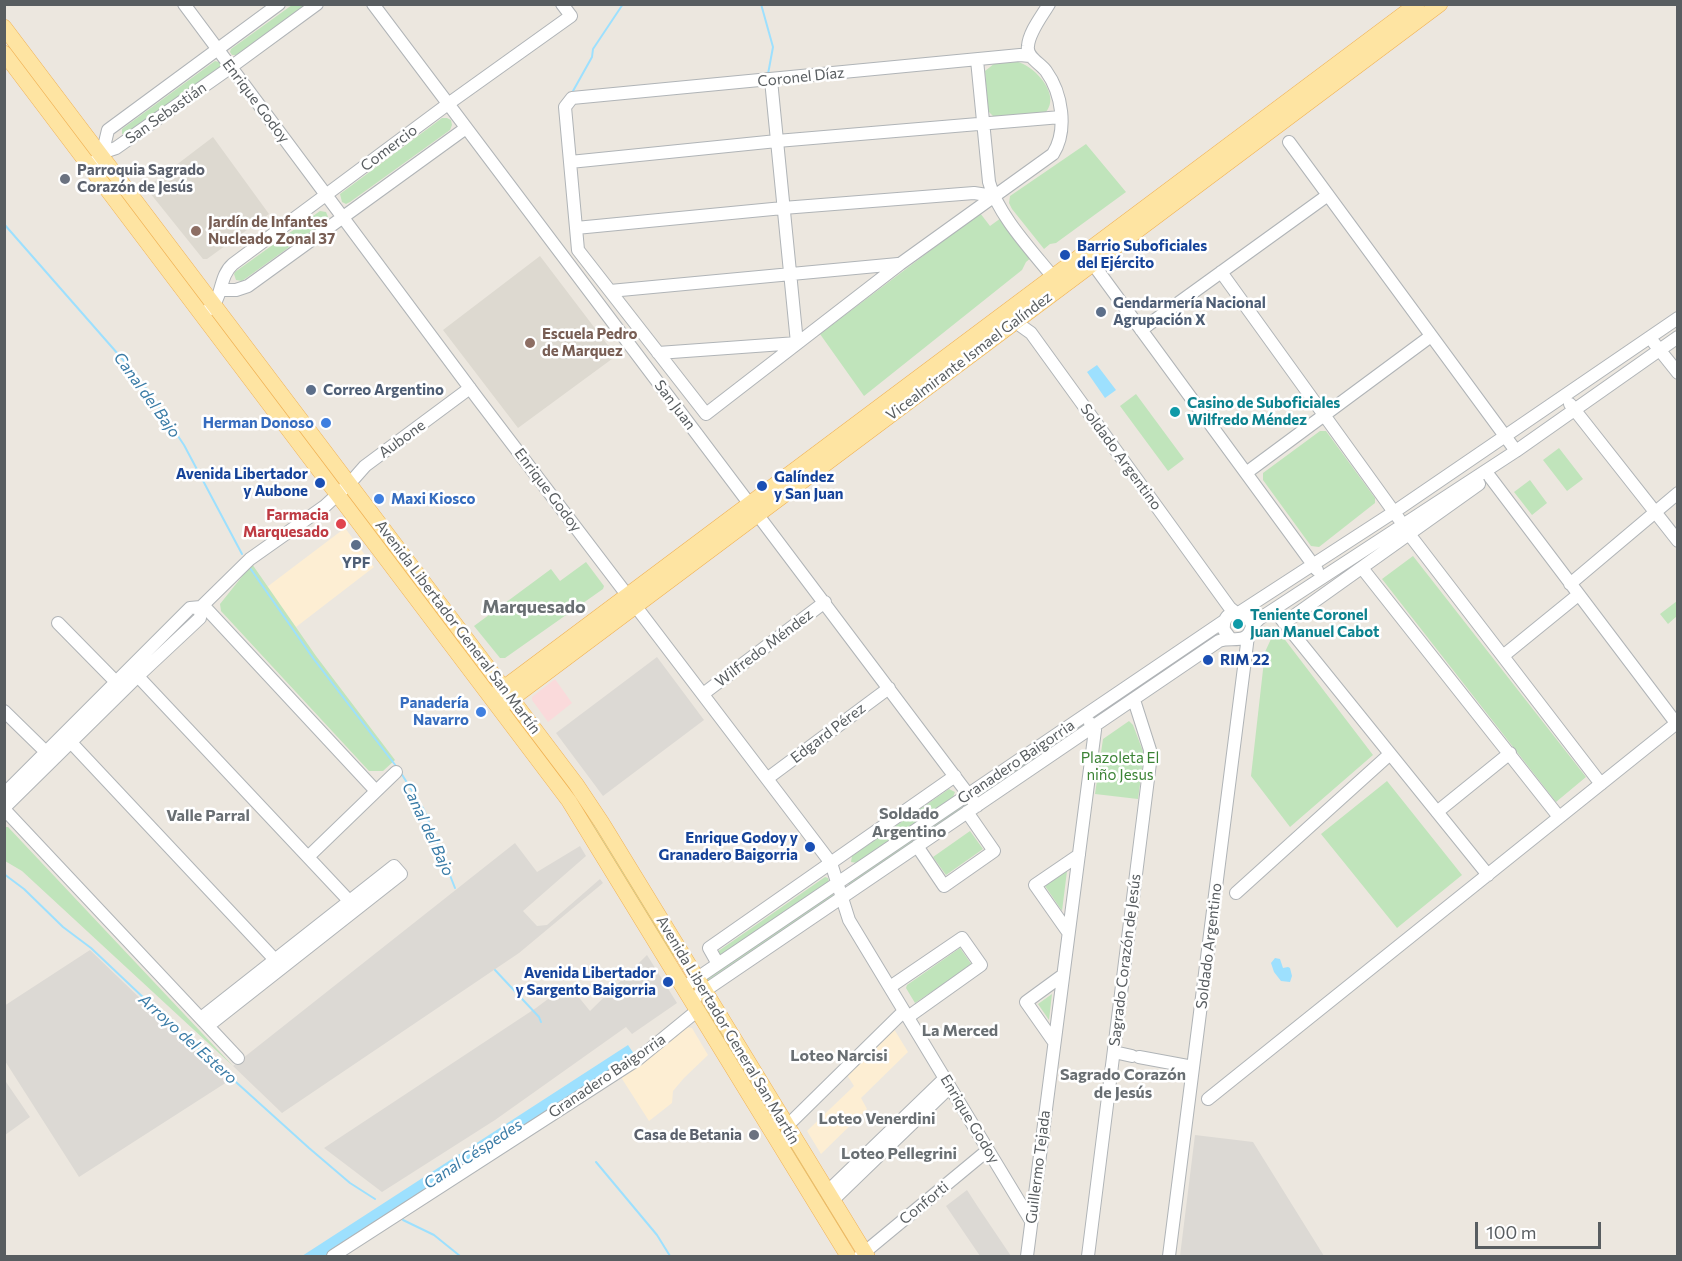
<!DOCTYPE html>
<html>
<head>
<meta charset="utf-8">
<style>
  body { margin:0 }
  #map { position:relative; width:1682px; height:1261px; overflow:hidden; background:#ece7df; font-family:Commissioner,sans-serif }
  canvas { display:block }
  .frame { position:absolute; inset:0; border:6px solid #585d60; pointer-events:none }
  .scale { position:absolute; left:1475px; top:1222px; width:126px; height:27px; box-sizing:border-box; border:3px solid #585d60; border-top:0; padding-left:8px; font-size:18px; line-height:21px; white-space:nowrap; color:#585d60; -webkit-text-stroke:4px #fff; paint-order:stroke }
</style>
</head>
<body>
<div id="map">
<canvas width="1682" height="1261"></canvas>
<div class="frame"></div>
<div class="scale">100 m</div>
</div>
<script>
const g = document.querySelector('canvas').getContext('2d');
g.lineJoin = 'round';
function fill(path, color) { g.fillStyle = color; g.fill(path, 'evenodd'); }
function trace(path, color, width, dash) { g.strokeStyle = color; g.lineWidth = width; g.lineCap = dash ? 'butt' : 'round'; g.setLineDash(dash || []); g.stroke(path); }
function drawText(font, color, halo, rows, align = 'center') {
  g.font = font + ' Commissioner,sans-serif'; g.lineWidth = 5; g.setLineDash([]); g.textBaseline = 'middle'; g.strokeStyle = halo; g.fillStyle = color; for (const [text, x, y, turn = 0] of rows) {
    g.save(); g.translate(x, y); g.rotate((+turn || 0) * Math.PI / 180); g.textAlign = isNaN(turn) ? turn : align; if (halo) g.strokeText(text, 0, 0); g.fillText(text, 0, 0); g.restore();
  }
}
fill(new Path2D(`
  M345,528l29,39 -78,60 -29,-40z
  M685,1027l7,1 16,27 -24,23 -11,13 -1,12 -23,18 -30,-47z
  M894,1029l14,23 -47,46 6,11 -46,45 -14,-23 47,-45 -7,-11z`), '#fdeed3');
fill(new Path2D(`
  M657,657l47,63 -101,76 -47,-63z
  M515,843l22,29 43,-26 6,10 -63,55 14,15 10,-1 53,-46 3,4 -84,70 -237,160 -49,-47z
  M90,950l137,132 -148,95 -74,-116 -1,-55z
  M647,955l30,48 -45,31 -6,-7 -131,93 -113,72 -58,-44 212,-140 32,-24 22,27z
  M4,1079l26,38 -25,18 -1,-1z
  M1195,1135l58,7 71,114h-144z
  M967,1190l11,17 33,49h-31l-34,-50z`), '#dcd9d4');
fill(new Path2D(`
  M213,137l56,77 -62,45h-4l-57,-71z
  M540,256l76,100 -98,72 -75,-98z`), '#ddd9d0');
fill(new Path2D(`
  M555,679l17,24 -24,19 -16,-22v-3z`), '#fadadb');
fill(new Path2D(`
  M292,5h14l-70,50h-4l-2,-3 1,-3z
  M215,61l4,1 2,5 -94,67h-5v-5z
  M1018,62c18,5 45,35 26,52l-50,3 -6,-6 -3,-40 10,-8z
  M442,118h5l4,2 1,5 -2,5 -100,72 -4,2 -4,-2 -2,-8z
  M1086,144l40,48 -70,51 -6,1 -6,5 -32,-40 -3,-6 1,-7z
  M320,211l6,1 2,5 -1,3 -85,61 -6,-1 -2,-6 1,-2z
  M980,213l10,13 11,-8 31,39 -6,5 -4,8 -158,126 -44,-62z
  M1136,394l48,65 -16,12 -48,-65z
  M1320,431h6l49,67v5l-56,44 -8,-1 -48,-66v-7z
  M1559,448l24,31 -16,12 -24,-31z
  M1530,480l17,23 -15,12 -18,-23z
  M1413,556l173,221 -30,25 -174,-223z
  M586,562l18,24 -1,3 -98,69h-5l-26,-32 77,-57 9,12z
  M252,564l64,92 79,104 -12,11h-14l-148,-160 -1,-7z
  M1677,601v15l-9,8 -8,-10z
  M1276,628l97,127 -83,72 -39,-51 14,-124z
  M1192,650l1,3 -99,68 -3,-5z
  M519,717l58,81 98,157 -5,3 -156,-237z
  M1083,721l4,3 -106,71 -1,-2z
  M1129,721l4,4 11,29 -6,45 -43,-5 8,-55z
  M1387,781l75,94 -65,53 -76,-94z
  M949,789l6,3 -2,5 -96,66 -6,-1 1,-6z
  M967,802l2,3 -120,80 -1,-3z
  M5,827h3l225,239 -211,-195 -17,-10z
  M970,831l13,18 -37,26 -13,-18z
  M1067,871l-5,40 -17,-25z
  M825,877l3,1 1,4 -110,75 -2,-5z
  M832,893l2,3 -127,85 -1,-2z
  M960,948l12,17 -57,38 -9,-15 1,-3z
  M1052,994l-3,26 -11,-16z
  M706,1005l144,232 -2,3h-2l-143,-234z`), '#c0e4bb');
fill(new Path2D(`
  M1097,365l19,25 -11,8 -18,-26z
  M1275,958l5,1 3,9 5,-1 2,1 2,8 -2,6 -9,-1 -7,-9 -3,-9z
  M628,1045l8,12 -311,199h-23z`), '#9de0fe');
trace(new Path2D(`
  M761,4l12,43 -5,27
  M573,91l19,-34 1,-8 30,-45
  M4,224l135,154 45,67 58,109
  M250,568l63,90 83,108
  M401,773l23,37 31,78
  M4,874l20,15 39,38 28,21 74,70 144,130 41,35 25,16
  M495,970l44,47 2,5
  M596,1162l61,73 13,21
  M403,1220l31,15 26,21`), '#9de0fe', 2);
const minor = new Path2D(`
  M184,4l294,395 353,464 18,57 182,301
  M373,4l604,802
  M1030,56l-10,-1 -448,43 -7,9 13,143 128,164 194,-150 153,-110c15,-24 9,-61 -7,-83 -6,-8 -20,-14 -18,-25 1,-14 14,-30 21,-42
  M977,60l12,122c9,34 46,72 68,100
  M1289,142l227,309
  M102,155l6,-25 171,-126
  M95,161l12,-10 9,-3 115,-81 86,-63
  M570,162l207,-21 284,-24
  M576,228l207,-20 191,-15 19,3
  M1093,264l224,306
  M1221,272l178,247
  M221,290h15l12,-4 218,-158
  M610,291l288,-27
  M208,310c16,-12 10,-33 25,-46l215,-160 123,-88 -9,-12
  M1007,321l10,2 14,10 199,275 5,4
  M1141,330l187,-135
  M1654,343l24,30
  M658,353l139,-10 -26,-263
  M1570,404l108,137
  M1246,473l185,-137
  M1490,477l186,246
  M1409,534l192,250
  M1362,568l197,249
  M1570,584l108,-91
  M203,605l173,186
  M1274,610l214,265
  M1240,612l154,-100 284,-194
  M58,623l59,60
  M1284,623l195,-139
  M1252,626l7,-7 257,-168 162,-114
  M1503,656l75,-61
  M131,669l223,237
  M703,694l122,-92
  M4,711l43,42
  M64,735l215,229
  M768,778l121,-90
  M4,794l186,-186 11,-1 49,-48 75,-53 25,-23 15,-17 105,-78
  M4,808l134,-132 62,-58 1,-11
  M4,809l234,249
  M1437,812l73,-59
  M917,846l27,40 50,-35 -27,-39
  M308,857l88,-85
  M1236,893l154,-139
  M1068,932l-33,-47 44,-30
  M718,964l-9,-16 246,-172
  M690,983l534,-362
  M890,987l72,-49 19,27 -73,52
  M697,996l522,-355c13,-5 28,5 33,-15 -2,-9 -7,-14 -17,-14 -9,3 -12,9 -11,18l6,8
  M201,1018l193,-152 7,8 -193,152
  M1054,1042l-28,-40 37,-27
  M1114,1052l18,4
  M1139,1057l54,10
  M1208,1099l470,-377
  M787,1126l117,-115
  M827,1192l118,-114
  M832,1201l118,-114
  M333,1256l305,-197 60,-49
  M860,1256l128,-106
  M1027,1256l68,-526 -5,-7
  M1088,1256l62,-493v-13l-16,-50
  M1169,1256l79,-620`);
const major = new Path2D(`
  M4,27l572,757 26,39 265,433
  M4,53l565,748 279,455
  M497,693l920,-689
  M506,703l934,-699`);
trace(minor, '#b0b4b7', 14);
trace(major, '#f0b154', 16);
trace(minor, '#fff', 12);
trace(major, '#fee4a2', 15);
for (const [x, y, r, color] of [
  [65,179,6,"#6b7280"],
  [196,231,6,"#8d6e63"],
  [1065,255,6,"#1a4fb4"],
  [1101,312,6,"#5c6f8a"],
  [530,343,6,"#8d6e63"],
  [311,390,6,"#5c6f8a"],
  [1175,412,6,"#0f9aa8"],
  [326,423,6,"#3f7fe0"],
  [320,483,6,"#1a4fb4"],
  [762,486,6,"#1a4fb4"],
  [379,499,6,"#3f7fe0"],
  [341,524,6,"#e0444e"],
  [356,545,6,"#5c6f8a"],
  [1238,624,6,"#0f9aa8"],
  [1208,660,6,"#1a4fb4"],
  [481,712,6,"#3f7fe0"],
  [810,847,6,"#1a4fb4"],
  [668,982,6,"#1a4fb4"],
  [754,1135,6,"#6b7280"]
]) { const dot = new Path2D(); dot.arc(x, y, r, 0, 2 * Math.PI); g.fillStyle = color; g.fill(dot); trace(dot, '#fff', 2); }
drawText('15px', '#585d60', '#fff', [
  ["Coronel Díaz",801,77,-6],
  ["Enrique Godoy",256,101,53],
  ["San Sebastián",166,113,-35],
  ["Comercio",389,148,-37],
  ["Vicealmirante Ismael Galíndez",969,356,-37],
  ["San Juan",675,405,53],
  ["Aubone",402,439,-36],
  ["Soldado Argentino",1121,457,54],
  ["Enrique Godoy",548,490,53],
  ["Avenida Libertador General San Martín",458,627,53],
  ["Wilfredo Méndez",764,648,-37],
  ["Edgard Pérez",828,733,-37],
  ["Granadero Baigorria",1016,762,-34],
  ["Soldado Argentino",1209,946,-83],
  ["Sagrado Corazón de Jesús",1125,960,-83],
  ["Avenida Libertador General San Martín",728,1030,59],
  ["Granadero Baigorria",607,1076,-34],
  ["Enrique Godoy",970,1119,59],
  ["Guillermo Tejada",1038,1167,-83],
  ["Conforti",924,1203,-39]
]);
drawText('bold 15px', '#5b616d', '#fff', [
  ["Parroquia Sagrado",77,170],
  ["Corazón de Jesús",77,187],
  ["Casa de Betania",742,1135,"right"]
], 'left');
drawText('bold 15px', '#785e54', '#fff', [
  ["Jardín de Infantes",208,222],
  ["Nucleado Zonal 37",208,239],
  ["Escuela Pedro",542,334],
  ["de Marquez",542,351]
], 'left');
drawText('bold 15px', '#164399', '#fff', [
  ["Barrio Suboficiales",1077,246],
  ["del Ejército",1077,263],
  ["Avenida Libertador",308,474,"right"],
  ["y Aubone",308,491,"right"],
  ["Galíndez",774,477],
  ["y San Juan",774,494],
  ["RIM 22",1220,660],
  ["Enrique Godoy y",798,838,"right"],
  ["Granadero Baigorria",798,855,"right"],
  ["Avenida Libertador",656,973,"right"],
  ["y Sargento Baigorria",656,990,"right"]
], 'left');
drawText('bold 15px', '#4e5e75', '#fff', [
  ["Gendarmería Nacional",1113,303],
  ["Agrupación X",1113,320],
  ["Correo Argentino",323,390],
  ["YPF",356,563,"center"]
], 'left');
drawText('bold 15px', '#0d838f', '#fff', [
  ["Casino de Suboficiales",1187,403],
  ["Wilfredo Méndez",1187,420],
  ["Teniente Coronel",1250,615],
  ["Juan Manuel Cabot",1250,632]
], 'left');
drawText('bold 15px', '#366cbe', '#fff', [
  ["Herman Donoso",314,423],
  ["Maxi Kiosco",391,499,"left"],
  ["Panadería",469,703],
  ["Navarro",469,720]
], 'right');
drawText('bold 15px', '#be3a42', '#fff', [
  ["Farmacia",329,515],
  ["Marquesado",329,532]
], 'right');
drawText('15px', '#3b8335', '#fff', [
  ["Plazoleta El",1120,758],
  ["niño Jesus",1120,775]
]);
drawText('italic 16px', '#397ba6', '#fff', [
  ["Canal del Bajo",147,395,54],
  ["Canal del Bajo",428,829,65],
  ["Arroyo del Estero",188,1039,42],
  ["Canal Céspedes",473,1154,-33]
]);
drawText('bold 16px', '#696f73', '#fff', [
  ["Soldado",909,814],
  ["Argentino",909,832],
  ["Valle Parral",208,816],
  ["La Merced",960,1031],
  ["Loteo Narcisi",839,1056],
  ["Sagrado Corazón",1123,1075],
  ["de Jesús",1123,1093],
  ["Loteo Venerdini",877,1119],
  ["Loteo Pellegrini",899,1154]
]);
drawText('bold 18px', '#696f73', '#fff', [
  ["Marquesado",534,607]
]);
</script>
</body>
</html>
